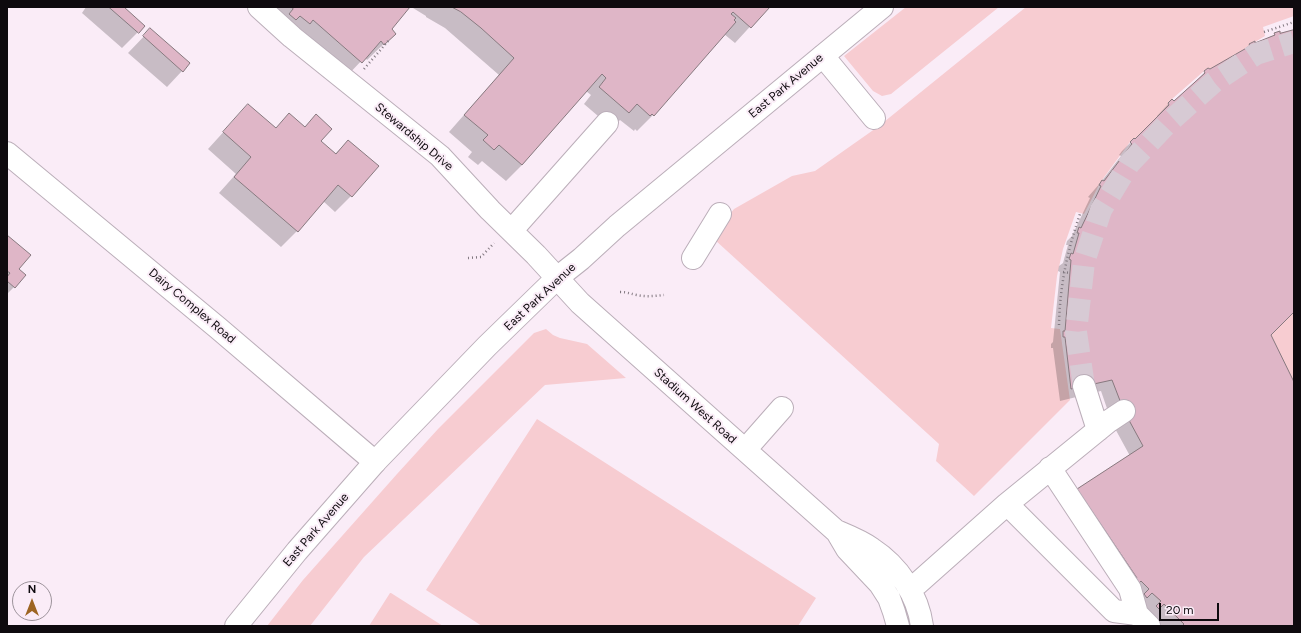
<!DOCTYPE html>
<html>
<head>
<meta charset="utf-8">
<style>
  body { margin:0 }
  #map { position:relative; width:1301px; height:633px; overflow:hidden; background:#faecf7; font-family:Figtree,sans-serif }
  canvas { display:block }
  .frame { position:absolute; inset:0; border:8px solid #0e0a0e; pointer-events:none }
  .north { position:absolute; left:12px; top:581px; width:40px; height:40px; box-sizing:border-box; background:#faecf7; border:1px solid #9c929a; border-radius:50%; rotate:0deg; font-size:11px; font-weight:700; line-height:16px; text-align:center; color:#0e0a0e }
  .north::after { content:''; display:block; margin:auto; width:14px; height:18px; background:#9d6522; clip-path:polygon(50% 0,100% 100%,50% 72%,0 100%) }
  .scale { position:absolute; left:1159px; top:603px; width:60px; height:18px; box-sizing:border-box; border:2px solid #0e0a0e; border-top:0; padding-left:5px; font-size:12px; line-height:14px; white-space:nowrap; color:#0e0a0e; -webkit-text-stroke:3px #faecf7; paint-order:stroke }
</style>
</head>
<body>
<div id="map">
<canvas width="1301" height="633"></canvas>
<div class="frame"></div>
<div class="north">N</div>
<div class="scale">20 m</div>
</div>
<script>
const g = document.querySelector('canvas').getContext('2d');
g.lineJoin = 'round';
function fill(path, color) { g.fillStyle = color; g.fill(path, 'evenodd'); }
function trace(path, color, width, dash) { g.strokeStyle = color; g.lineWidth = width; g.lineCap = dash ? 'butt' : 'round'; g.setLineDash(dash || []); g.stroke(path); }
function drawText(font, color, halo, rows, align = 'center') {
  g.font = font + ' Figtree,sans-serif'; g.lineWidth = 4; g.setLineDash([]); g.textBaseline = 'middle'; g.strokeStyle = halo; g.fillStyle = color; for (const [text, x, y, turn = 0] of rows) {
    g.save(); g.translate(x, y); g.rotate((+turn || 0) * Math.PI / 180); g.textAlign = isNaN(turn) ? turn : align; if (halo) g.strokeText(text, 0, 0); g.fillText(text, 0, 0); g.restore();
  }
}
fill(new Path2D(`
  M906,7h93l-108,87 -9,2 -9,-5 -29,-35z
  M1026,7h268v9l-31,11 2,9 -10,6 1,1 18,-8v-2l6,-2 1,2 13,-3v596l-110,-1 -20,-20 -5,4 -3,-3 4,-5 -8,-8 -5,5 -3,-4 5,-5 -12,-11 -60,-89 66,-43 -19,-35 -12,-31 -41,9 -1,-6 1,-1 -6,-45h-2v-6l2,-1 6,-70 -2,-1 2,-6 2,1 6,-20 -2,-1 2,-6 2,1 20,-42 -2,-1 -15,29 -8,-2 -13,37 -6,27 -6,52 9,1 10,71 -96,96 -38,-35 3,-17 -224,-204 2,-10 17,-21 58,-33 23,-5 64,-45zM1204,71l1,2 -31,28 -2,-2zM1130,142l2,2 -28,37 -2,-1z
  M546,329l7,6 7,3 27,6 39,34 -81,7 -181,172 -54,69h-43l36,-46 94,-106 41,-45 96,-96z
  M537,419l279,179 -18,28h-316l-56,-36z
  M390,593h1l52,33h-74z`), '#f7ccd1');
fill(new Path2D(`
  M86,7h37l21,19 -22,22 -40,-35z
  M263,7h146l-19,22 4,5 -27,26 -2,-3 -20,21z
  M414,7h354l-33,36 -11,-9 -71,81 -16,16 -2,-2 -1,2 -14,-11 -8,8 -28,-24 7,-9 -5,-4 -64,74 -16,16 -24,-20 -4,4 -10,-8 4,-5 -23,-20 50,-57 -54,-47 -19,-11v-1l-13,-8z
  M150,30l32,41 -15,16 -39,-34z
  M1294,31v279l-24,25 24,49v242h-132l-11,-10 -85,-114 64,-46 -18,-33 -11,-32 -41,10 -7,-53h-2v-4l2,-2 7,-70 -2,-1 1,-5 4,-3 5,-18h-2l1,-4 5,-5 18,-38 -2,-1 13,-15 20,-26 -2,-1 3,-4 12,-12 1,1 23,-22 -1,-2 15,-16 2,2 19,-17v-1l12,-12 5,-1 33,-20 6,-6 6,-1 24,-11 1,1z
  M248,105l27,24 29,-1 12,-12 4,26 15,12 13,-13 29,26 -26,29 -16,16 -12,-11 -26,30 -16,16 -62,-54 17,-19 -28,-25z
  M7,236l11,34 -4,17 -7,7z`), '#0003');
const building = new Path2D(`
  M109,7h15l21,19 -6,7z
  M291,7h119l-18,22 4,5 -12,11 -3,-4 -19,22 -49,-43 -3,4 -10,-8 -4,4 -7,-6 4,-5z
  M452,7h318l-19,21 -18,-16 -2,2 5,4 -2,2 2,2 -82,94 -2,-2 -2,2 -13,-12 -8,9 -30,-26 7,-9 -4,-4 -80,91 -23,-20 -5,5 -11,-10 5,-5 -24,-20 50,-57 -33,-30 -20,-16z
  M150,28l40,35 -7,9 -40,-36z
  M1294,30v282l-23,23 23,47v244h-112l2,-2 -20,-20 -5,5 -3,-3 5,-5 -9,-8 -5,5 -3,-4 5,-5 -8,-8 -5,5 -4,-3 5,-5 -60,-89 66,-43 -19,-35 -12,-31 -41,9 -6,-52h-2v-6h2l6,-71 -2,-1 2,-6 2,1 6,-21h-2l2,-6 2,1 20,-42 -2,-1 3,-5 2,1 28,-37 -2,-2 4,-4 1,1 34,-34 -1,-2 4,-4 2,2 31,-28 -1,-2 4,-3 2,1 40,-23 -1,-2 6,-3v2l20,-8 -1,-2 6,-2v2z
  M248,104l28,24 13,-15 16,14 11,-13 16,15 -11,12 15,13 12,-14 31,26 -27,31 -14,-12 -40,47 -64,-55 17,-20 -28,-25z
  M7,235l24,20 -12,14 7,6 -11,13 -8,-7v-4l3,-4 -3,-2z`);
fill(building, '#dfb6c7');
trace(building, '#87797f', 1);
trace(new Path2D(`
  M1084,386l-8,-54 8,-70 17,-52 28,-46 38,-40 47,-42 42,-28 38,-12`), '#d7cad4', 22, [22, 11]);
const minor = new Path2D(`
  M259,7l33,30 148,119 50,54 46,45 44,48 256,228c12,5 25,10 36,18 26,17 46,46 50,77
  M823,56l51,62
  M7,153l211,175 157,134
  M512,230l95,-107
  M693,258l27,-44
  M1084,386l14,44
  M745,450l37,-42
  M1050,468l80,121 7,25 12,12
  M1007,504l107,107 23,3
  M837,532l10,17 33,35 9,14 5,14 4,14
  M908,586l9,-2 90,-80 102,-83 15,-10`);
const major = new Path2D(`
  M236,626l61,-75 78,-89 112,-116 70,-68 24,-19 36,-33 265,-219`);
trace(minor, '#bbaeb9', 24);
trace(major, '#bbaeb9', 24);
trace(new Path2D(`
  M1264,32l30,-10
  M364,69l25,-29
  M468,258l13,-1 13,-14
  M1063,272l7,1
  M620,292c7,0 11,2 17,3 9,2 18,1 27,0
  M1059,325c1,-40 8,-73 21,-111`), '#80777f', 2.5, [1, 3]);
trace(minor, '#fff', 22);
trace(major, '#fff', 22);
drawText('12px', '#0e0a0e', '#faecf7', [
  ["East Park Avenue",786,86,-40],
  ["Stewardship Drive",414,137,40],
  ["East Park Avenue",540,297,-43],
  ["Dairy Complex Road",192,306,40],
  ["Stadium West Road",695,406,42],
  ["East Park Avenue",316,530,-49]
]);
</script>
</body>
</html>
